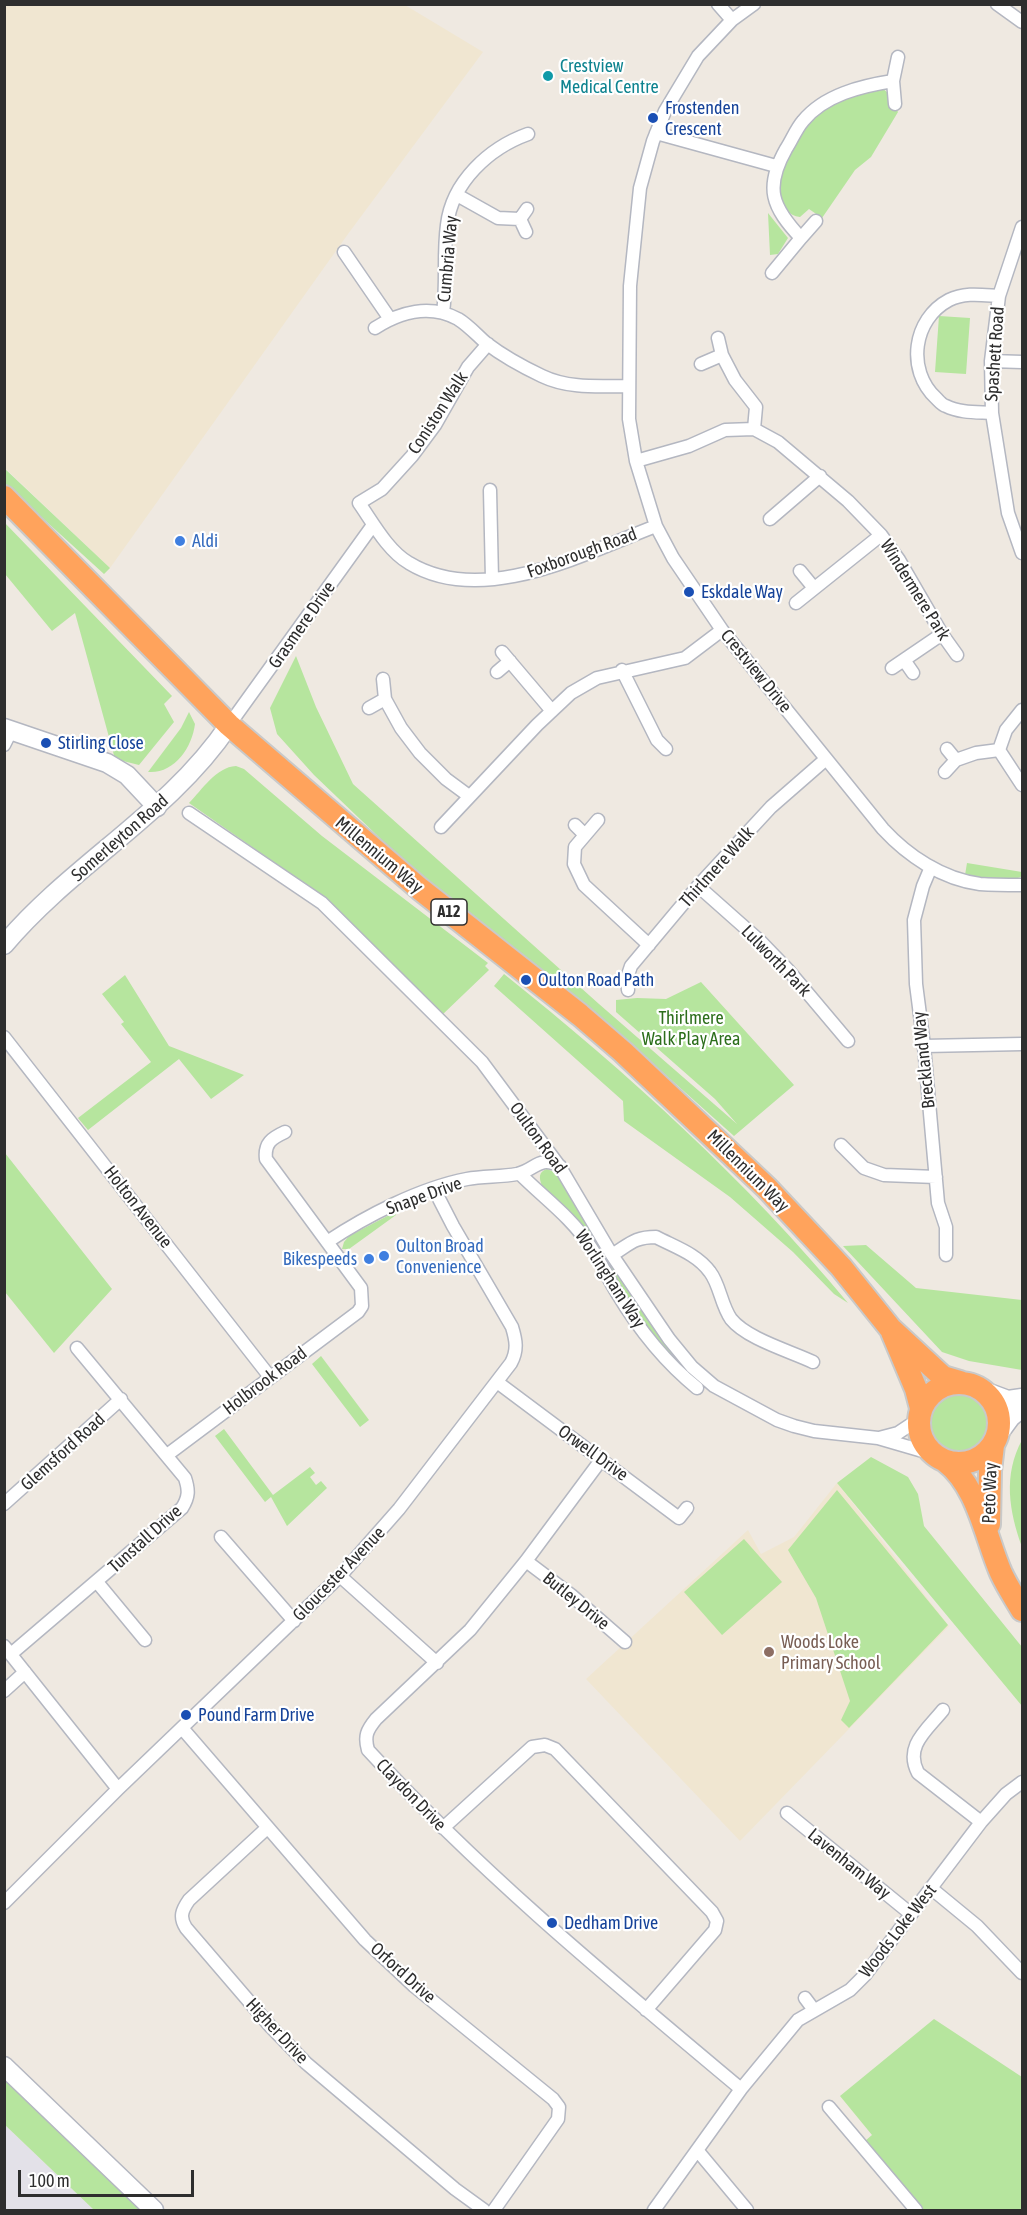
<!DOCTYPE html>
<html>
<head>
<meta charset="utf-8">
<style>
  body { margin:0 }
  #map { position:relative; width:1027px; height:2215px; overflow:hidden; background:#efe9e1; font-family:"Asap Condensed",sans-serif }
  canvas { display:block }
  .frame { position:absolute; inset:0; border:6px solid #2e2e2e; pointer-events:none }
  .scale { position:absolute; left:18px; top:2170px; width:176px; height:27px; box-sizing:border-box; border:3px solid #2e2e2e; border-top:0; padding-left:8px; font-size:18px; line-height:21px; white-space:nowrap; color:#2e2e2e; -webkit-text-stroke:4px #fff; paint-order:stroke }
</style>
</head>
<body>
<div id="map">
<canvas width="1027" height="2215"></canvas>
<div class="frame"></div>
<div class="scale">100 m</div>
</div>
<script>
const g = document.querySelector('canvas').getContext('2d');
g.lineJoin = 'round';
function fill(path, color) { g.fillStyle = color; g.fill(path, 'evenodd'); }
function trace(path, color, width, dash) { g.strokeStyle = color; g.lineWidth = width; g.lineCap = dash ? 'butt' : 'round'; g.setLineDash(dash || []); g.stroke(path); }
function drawText(font, color, halo, rows, align = 'center') {
  g.font = font + ' "Asap Condensed",sans-serif'; g.lineWidth = 4.5; g.setLineDash([]); g.textBaseline = 'middle'; g.strokeStyle = halo; g.fillStyle = color; for (const [text, x, y, turn = 0] of rows) {
    g.save(); g.translate(x, y); g.rotate((+turn || 0) * Math.PI / 180); g.textAlign = isNaN(turn) ? turn : align; if (halo) g.strokeText(text, 0, 0); g.fillText(text, 0, 0); g.restore();
  }
}
fill(new Path2D(`
  M5,2125l89,85h-89z`), '#e3e1e8');
fill(new Path2D(`
  M4,5h401l78,47 -135,182 -238,334 -105,-100z
  M837,1483l112,143 -209,215 -154,-162 162,-149 13,24 33,-17z`), '#f0e6d1');
fill(new Path2D(`
  M881,87l7,6 10,19 -27,45 -16,13 -33,48 -13,-9 -9,8c-23,-3 -22,-33 -18,-50 3,-10 20,-41 28,-48 20,-19 45,-24 71,-32z
  M768,213l20,25 -10,16 -8,1z
  M939,316l31,2 -4,56 -31,-2z
  M4,468l106,100 -6,6 -99,-90z
  M4,522l168,174 -8,8 10,18 -35,43 -24,-6 -40,-146 -23,18 -47,-57z
  M296,656l20,51 37,77 246,220 138,120 -22,-25 -99,-87v-12l21,-2 29,1 35,-17 93,103 -60,51 -132,-118 -195,-154 -93,-89 -37,-41 -7,-26z
  M189,712l6,12c-3,24 -21,50 -47,48l33,-44z
  M236,766l8,3 78,67 166,127 -3,3 4,4 -48,46 -103,-106 -23,-19 -126,-88c13,-13 27,-36 47,-37z
  M967,863l55,9v4c-14,9 -41,2 -57,-1z
  M504,974c124,99 243,207 344,329l-14,-9 -41,-42 -63,-55 -106,-76 -1,-20 -129,-115z
  M125,975l44,71 75,29 -33,24 -32,-40 -91,71 -10,-12 73,-56 -30,-38 3,-2 -22,-28z
  M5,1153l107,136 -58,64 -49,-61z
  M547,1169l12,5 81,134 28,38 35,36 -3,3 -30,-28 -35,-45 -53,-87 -40,-39c-3,-8 -4,-14 5,-17z
  M395,1212l1,3 -47,34h-7l2,-7 5,-6z
  M866,1245l50,43 106,12v70l-53,-9 -27,-9 -99,-106z
  M321,1356l48,64 -9,7 -48,-63z
  M927 1423a33 33 0 1 1 66 0a33 33 0 1 1-66 0Z
  M224,1429l49,66 37,-28 5,6 -5,4 6,8 5,-4 6,7 -40,38 -16,-29 -6,5 -50,-66z
  M1022,1440v107c-13,-36 -19,-72 0,-107z
  M871,1457l37,20 10,17 6,32 98,121v59l-185,-223z
  M837,1490l111,135 -99,103 -8,-8 9,-19 -34,-103 -28,-48z
  M744,1539l38,43 -60,53 -38,-43z
  M934,2019l88,58v133h-99l-58,-69 7,-6 -32,-39z
  M4,2073l145,137h-55l-89,-85z`), '#b6e59e');
const street = new Path2D(`
  M718,4l14,16
  M754,4l-22,16 -34,36 -33,55 -12,30 -13,47 -10,98 -1,133 7,42 20,65 17,32 49,72 161,199c25,27 59,50 97,55 14,1 29,1 42,1
  M997,4l25,18
  M893,81l2,23
  M656,133l120,33
  M457,195l41,23 22,1
  M520,219l6,13
  M520,219l7,-10
  M1022,227l-23,69 -8,65 1,52 16,100 14,40
  M801,238l15,-17
  M344,252l46,67
  M772,273l29,-35c-29,-31 -37,-50 -15,-89 6,-9 10,-20 17,-28 21,-26 58,-35 90,-40l5,-24
  M443,313c4,-30 0,-59 4,-88 5,-43 42,-77 81,-91
  M375,328c25,-16 55,-24 83,-9 10,6 19,16 28,24 17,13 37,24 56,33 27,13 57,10 87,10
  M718,338l4,17 13,25 21,27 -2,22
  M488,344l-20,23 -33,58 -23,31 -30,33 -23,14c14,20 29,48 50,60 74,45 176,-10 247,-37
  M991,361l31,1
  M701,364l21,-9
  M992,413c-15,-1 -32,0 -46,-7 -4,-1 -7,-5 -10,-8 -30,-28 -23,-79 13,-98 16,-8 33,-5 50,-4
  M636,461l53,-15 36,-16 29,-1 24,13 70,59 33,34 18,25 43,74 15,21
  M490,490l2,89
  M770,519l50,-43
  M800,571l14,17
  M796,603l85,-68
  M502,652l50,59
  M904,660l9,13
  M892,668l50,-34
  M622,670l35,70 9,9
  M497,672l13,-11
  M383,679l2,20 16,29 19,25 26,26 23,17
  M369,708l16,-9
  M229,725l144,-200
  M4,745l7,-14
  M947,749l9,11
  M999,750l23,35
  M945,772l11,-12 20,-7 23,-3 7,-20 16,-20
  M189,813l133,90 160,159 78,105 52,88 57,84 23,28 22,19 63,34 17,6 20,5 64,7 55,16
  M598,820l-23,27 -1,17 10,21 65,60
  M575,825l9,9
  M441,827l96,-102 34,-32 26,-15 88,-20 37,-28
  M931,867l-8,19 -9,34 2,64 8,62 14,157 8,24v28
  M698,886l62,55 29,30 59,70
  M628,990l-1,-12 4,-12 67,-80 73,-79 55,-48
  M4,1037l266,340
  M924,1046l98,-2
  M841,1145l23,23 20,7 52,2
  M520,1174c24,24 51,43 70,72 10,15 18,32 27,47 21,35 48,69 80,95
  M327,1242c39,-26 93,-54 140,-63 16,-3 34,-2 50,-5 19,-4 21,-19 43,-8
  M612,1255c18,-11 22,-18 44,-18 19,10 41,17 54,35 10,13 11,33 21,47 16,20 59,32 82,43
  M497,1382l182,136 8,-10
  M879,1438l19,-5 21,-14
  M167,1455l191,-143 4,-6 -1,-18 -95,-129c-2,-16 6,-21 19,-27
  M601,1460l-75,101 -56,69 -94,89c-9,11 -12,17 -8,31 114,124 244,231 373,339
  M4,1504l117,-105
  M221,1537l73,84
  M526,1561l45,34 54,47
  M340,1576l97,87
  M97,1582l48,58
  M4,1646l114,143
  M11,1654l171,-146c7,-11 7,-18 3,-30l-108,-130
  M4,1691l21,-19
  M943,1710c-16,20 -39,36 -25,63l63,49
  M182,1728l183,212 49,46 139,113 6,8 -1,12 -64,91
  M787,1813l124,101
  M267,1828l-78,72c-7,10 -10,17 -3,28l85,99 35,36 149,126 29,21
  M443,1828l89,-81 13,-2 10,4 157,163 5,9 -2,9 -69,80
  M932,1889l45,37 45,47
  M4,1903l114,-114 222,-213 59,-67 112,-146c7,-13 5,-23 1,-36l-59,-101 -19,-37
  M805,1998l9,12
  M829,2107l87,103
  M697,2150l50,60
  M654,2210l87,-121 57,-69 52,-30 15,-15 116,-153 25,-28 16,-12`);
const secondary = new Path2D(`
  M4,728l103,35 20,12 30,32
  M4,945c68,-81 166,-132 225,-220
  M984,1391l24,9 14,-2
  M997,1436l14,-19 11,-9
  M4,2066l150,144`);
const highway = new Path2D(`
  M4,497l225,228 191,164 160,126 43,37 144,136 74,79 49,61 53,49 17,5
  M892,1332l24,57 5,19
  M919 1423a40 40 0 1 1 80 0a40 40 0 1 1-80 0Z
  M945,1461c33,25 40,75 56,112 6,13 14,25 21,37
  M989,1524l1,-53 3,-26`);
trace(street, '#b4b7c1', 15);
trace(secondary, '#b4b7c1', 21);
trace(highway, '#c9c9c9', 26);
trace(street, '#fff', 12);
trace(secondary, '#fff', 18);
trace(highway, '#ffa35c', 22);
for (const [x, y, r, color] of [
  [548,76,6,"#0f9aa8"],
  [653,118,6,"#1a4fb4"],
  [180,541,6,"#3f7fe0"],
  [689,592,6,"#1a4fb4"],
  [46,743,6,"#1a4fb4"],
  [526,980,6,"#1a4fb4"],
  [384,1256,6,"#3f7fe0"],
  [369,1259,6,"#3f7fe0"],
  [769,1652,6,"#8d6e63"],
  [186,1715,6,"#1a4fb4"],
  [552,1923,6,"#1a4fb4"]
]) { const dot = new Path2D(); dot.arc(x, y, r, 0, 2 * Math.PI); g.fillStyle = color; g.fill(dot); trace(dot, '#fff', 2); }
for (const [x, y, w] of [
  [449,912,36]
]) { const box = new Path2D(); box.roundRect(x - w / 2, y - 13, w, 26, 4.5); g.fillStyle = '#fff'; g.fill(box); trace(box, '#2e2e2e', 1.5); }
drawText('bold 16px', '#2e2e2e', null, [
  ["A12",449,912]
]);
drawText('18px', '#0d838f', '#fff', [
  ["Crestview",560,66],
  ["Medical Centre",560,87]
], 'left');
drawText('18px', '#164399', '#fff', [
  ["Frostenden",665,108],
  ["Crescent",665,129],
  ["Eskdale Way",701,592],
  ["Stirling Close",58,743],
  ["Oulton Road Path",538,980],
  ["Pound Farm Drive",198,1715],
  ["Dedham Drive",564,1923]
], 'left');
drawText('18px', '#2e2e2e', '#fff', [
  ["Cumbria Way",448,259,-85],
  ["Spashett Road",995,354,-86],
  ["Coniston Walk",438,413,-57],
  ["Foxborough Road",582,553,-20],
  ["Windermere Park",915,590,58],
  ["Grasmere Drive",302,625,-55],
  ["Crestview Drive",756,671,51],
  ["Somerleyton Road",120,838,-41],
  ["Millennium Way",379,855,40],
  ["Thirlmere Walk",717,867,-48],
  ["Lulworth Park",776,961,46],
  ["Breckland Way",924,1060,-96],
  ["Oulton Road",538,1138,54],
  ["Millennium Way",748,1171,45],
  ["Snape Drive",424,1196,-20],
  ["Holton Avenue",138,1207,52],
  ["Worlingham Way",610,1279,57],
  ["Holbrook Road",265,1381,-37],
  ["Glemsford Road",63,1452,-42],
  ["Orwell Drive",593,1453,36],
  ["Peto Way",990,1493,-88],
  ["Tunstall Drive",145,1539,-42],
  ["Gloucester Avenue",339,1574,-46],
  ["Butley Drive",576,1601,39],
  ["Claydon Drive",411,1795,46],
  ["Lavenham Way",849,1864,39],
  ["Woods Loke West",898,1931,-52],
  ["Orford Drive",403,1973,42],
  ["Higher Drive",277,2031,47]
]);
drawText('18px', '#366cbe', '#fff', [
  ["Aldi",192,541],
  ["Oulton Broad",396,1246],
  ["Convenience",396,1267],
  ["Bikespeeds",357,1259,"right"]
], 'left');
drawText('18px', '#2c6e1b', '#fff', [
  ["Thirlmere",691,1018],
  ["Walk Play Area",691,1039]
]);
drawText('18px', '#785e54', '#fff', [
  ["Woods Loke",781,1642],
  ["Primary School",781,1663]
], 'left');
</script>
</body>
</html>
